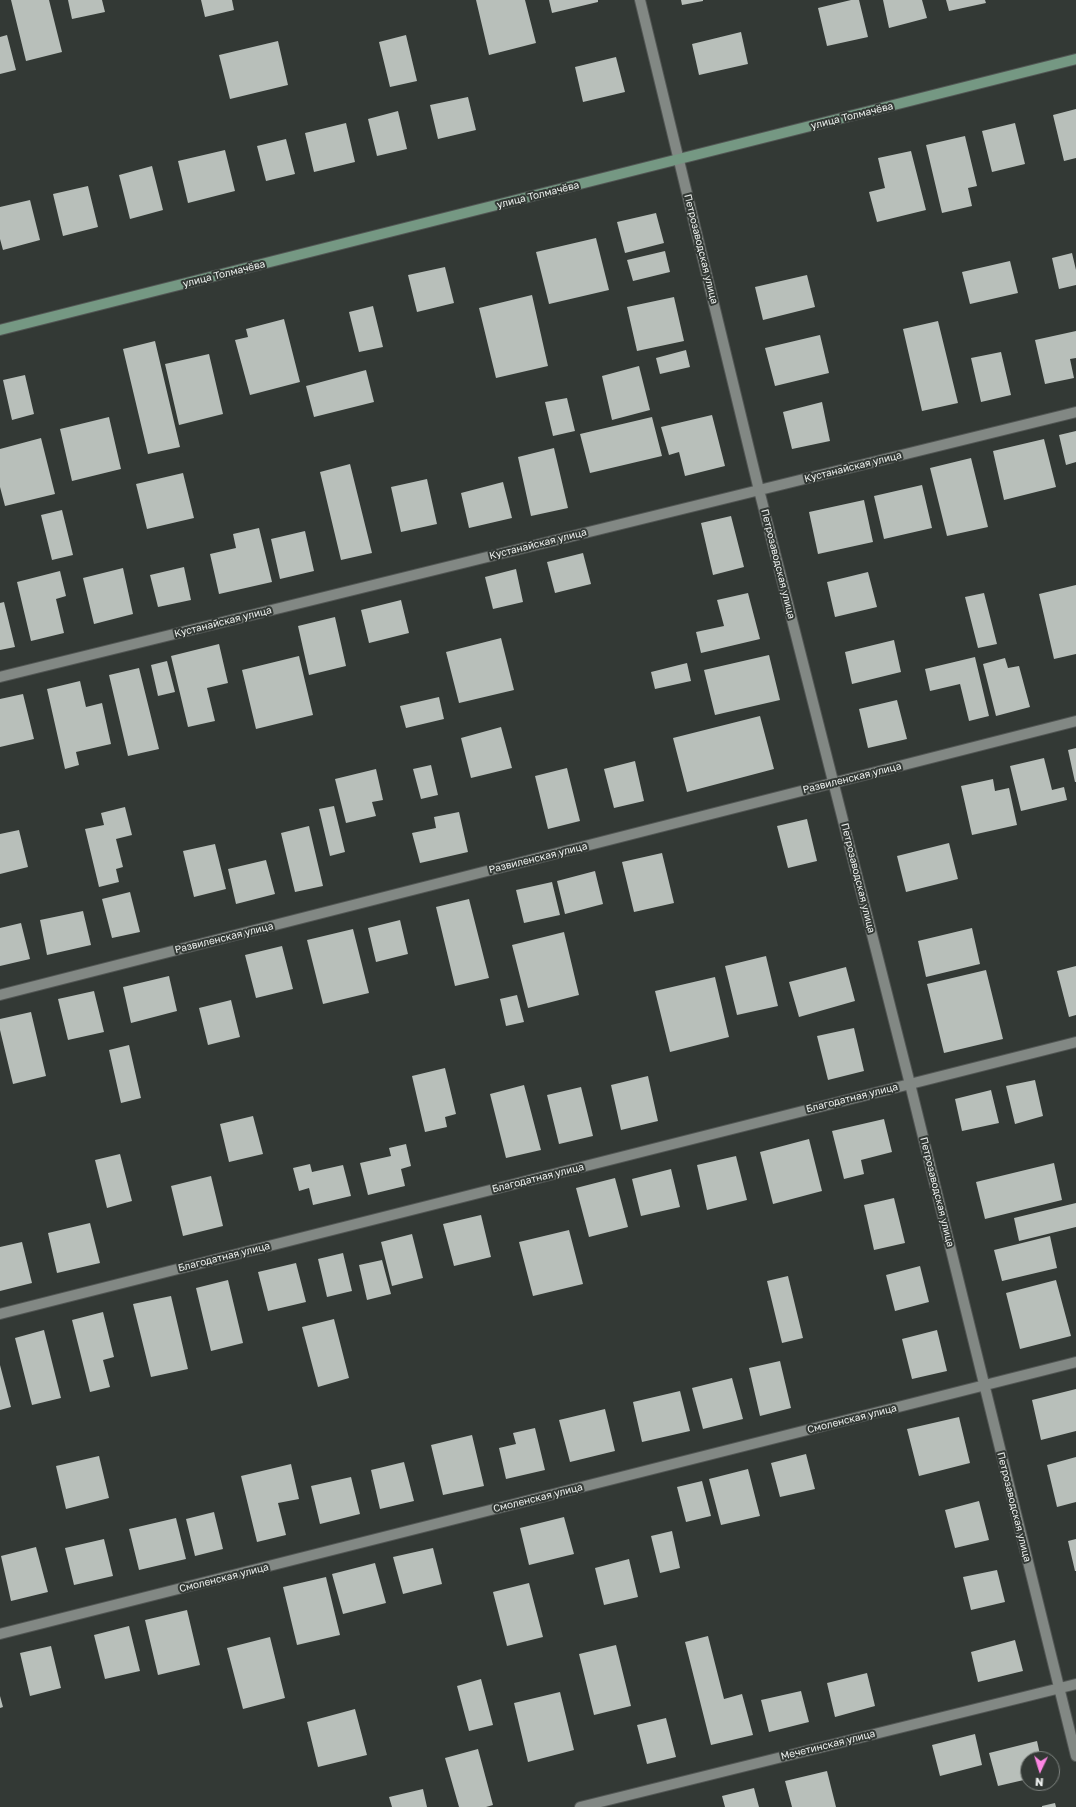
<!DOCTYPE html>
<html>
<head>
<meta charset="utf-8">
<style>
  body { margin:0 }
  #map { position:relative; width:1076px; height:1807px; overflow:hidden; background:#333935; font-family:"Golos Text",sans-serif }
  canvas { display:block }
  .north { position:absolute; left:1020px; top:1751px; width:40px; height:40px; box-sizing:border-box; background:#333935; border:1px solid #7e837f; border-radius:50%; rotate:184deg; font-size:11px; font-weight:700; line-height:16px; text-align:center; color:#eef1ef }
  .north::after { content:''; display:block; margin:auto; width:14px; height:18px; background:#fd86e3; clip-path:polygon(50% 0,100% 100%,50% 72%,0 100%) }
</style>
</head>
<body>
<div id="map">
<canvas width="1076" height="1807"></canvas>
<div class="north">N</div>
</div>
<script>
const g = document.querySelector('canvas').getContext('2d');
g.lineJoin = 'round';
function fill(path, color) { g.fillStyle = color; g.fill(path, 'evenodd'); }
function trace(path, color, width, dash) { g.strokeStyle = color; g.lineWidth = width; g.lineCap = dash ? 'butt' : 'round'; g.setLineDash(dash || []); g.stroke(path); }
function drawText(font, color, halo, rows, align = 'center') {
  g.font = font + ' "Golos Text",sans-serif'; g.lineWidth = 4; g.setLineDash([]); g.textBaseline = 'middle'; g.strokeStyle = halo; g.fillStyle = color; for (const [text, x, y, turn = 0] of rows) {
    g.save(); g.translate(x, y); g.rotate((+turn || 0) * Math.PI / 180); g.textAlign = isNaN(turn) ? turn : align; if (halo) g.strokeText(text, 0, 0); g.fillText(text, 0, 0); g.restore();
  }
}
fill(new Path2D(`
  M11,0h38l13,52 -36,9z
  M68,0h34l3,12 -33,7z
  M201,0h31l2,10 -29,7z
  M476,0h49l11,43 -47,12z
  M549,0h49v2l-46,11z
  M681,0h22v1l-21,4z
  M851,0h8l9,37 -41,9 -9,-38z
  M883,0h39l5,18 -38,10z
  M946,0h39l1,3 -37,8z
  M741,32l7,32 -49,11 -7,-31z
  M7,35l9,35 -16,4v-37z
  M406,35l11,46 -27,6 -11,-45z
  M278,41l10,44 -58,14 -11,-44z
  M616,57l9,35 -42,10 -8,-35z
  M468,97l8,33 -38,9 -8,-34z
  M1076,109v49l-12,3 -11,-46z
  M398,111l9,38 -30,7 -9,-37z
  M346,123l9,39 -41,10 -9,-39z
  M1015,123l10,41 -33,8 -10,-41z
  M965,136l12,50 -9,2 4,18 -30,7 -16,-68z
  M286,139l9,35 -29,7 -9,-35z
  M225,150l10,41 -47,12 -10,-42z
  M911,151l15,59 -49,12 -8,-30 16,-4 -7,-30z
  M152,166l11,44 -33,9 -11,-44z
  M88,186l10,41 -35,9 -10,-42z
  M30,200l10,40 -37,10 -3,-11v-32z
  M656,213l8,30 -39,10 -8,-31z
  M596,238l13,52 -60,14 -13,-52z
  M665,251l5,21 -37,9 -6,-21z
  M1072,253l4,17v15l-17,4 -7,-31z
  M1010,261l8,32 -48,11 -8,-32z
  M445,267l9,36 -37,9 -9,-37z
  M807,275l8,32 -52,13 -8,-33z
  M532,295l16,71 -52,12 -17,-70z
  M674,297l10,44 -47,10 -10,-44z
  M373,306l10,41 -24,5 -10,-40z
  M284,319l16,63 -50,13 -15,-55 13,-3 -2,-8z
  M938,321l20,82 -36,8 -19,-82z
  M1076,331v27l-6,1 4,19 -29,6 -10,-44z
  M820,335l9,38 -54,13 -10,-38z
  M155,341l25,106 -32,7 -25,-105z
  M686,350l4,17 -30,7 -4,-16z
  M1001,352l10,43 -30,7 -10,-44z
  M209,354l14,60 -44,11 -14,-61z
  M639,366l11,44 -38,10 -10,-44z
  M366,370l8,32 -60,15 -8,-31z
  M25,375l9,39 -22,6 -9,-40z
  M567,398l8,33 -22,5 -8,-34z
  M822,402l8,39 -38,8 -9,-37z
  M712,415l13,51 -40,10 -6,-24 -10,3 -8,-28z
  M109,417l12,52 -49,12 -12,-52z
  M652,417l10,39 -72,17 -10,-39z
  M1076,431v31l-10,3 -7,-30z
  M41,438l14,56 -50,12 -5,-19v-38z
  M1044,439l12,48 -52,13 -11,-49z
  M554,448l14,60 -37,8 -13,-59z
  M971,458l17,69 -41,9 -17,-68z
  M350,464l22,89 -31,7 -21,-88z
  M183,473l11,45 -47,11 -11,-45z
  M427,479l10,45 -36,8 -10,-45z
  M503,482l9,36 -43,10 -8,-35z
  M922,485l10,43 -48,11 -10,-43z
  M864,500l9,42 -55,12 -9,-42z
  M62,510l11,45 -21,5 -11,-45z
  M731,516l13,51 -31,8 -12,-52z
  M259,528l13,54 -53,12 -9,-40 26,-6 -3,-14z
  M305,531l9,40 -34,8 -9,-40z
  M583,553l8,31 -36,9 -8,-31z
  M184,567l7,33 -33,7 -8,-32z
  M123,568l10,46 -39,10 -11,-46z
  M516,569l7,33 -30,7 -8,-32z
  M60,571l6,25 -10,3 8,34 -33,8 -14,-59z
  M868,572l9,35 -42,10 -8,-35z
  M1076,585v69l-22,5 -15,-65z
  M748,593l12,46 -59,14 -5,-21 28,-6 -7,-26z
  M984,593l13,51 -19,4 -13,-51z
  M401,600l8,33 -40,10 -8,-33z
  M4,602l11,45 -15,3v-47z
  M335,617l11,49 -37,9 -11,-49z
  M501,638l13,52 -55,13 -13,-51z
  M894,640l7,32 -49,12 -7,-32z
  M219,644l9,39 -21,5 8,33 -27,6 -17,-71z
  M769,655l11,45 -65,15 -11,-45z
  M299,656l14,59 -57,14 -14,-59z
  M975,657l14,59 -20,5 -9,-37 -30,7 -5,-22z
  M1005,658l3,10 11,-2 11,41 -34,9 -13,-52z
  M167,661l8,31 -17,4 -7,-31z
  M687,663l4,18 -36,8 -4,-17z
  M139,668l20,81 -31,7 -19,-81z
  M80,681l6,26 16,-4 9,41 -35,8 3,13 -14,4 -18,-80z
  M23,694l11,45 -34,8v-48z
  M439,697l5,22 -38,9 -6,-22z
  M897,700l10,39 -39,9 -9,-39z
  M760,716l14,53 -87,23 -14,-54z
  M501,727l11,41 -41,10 -10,-40z
  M1076,748v34h-1l-7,-32z
  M1044,758l8,32 12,-3 3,13 -46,11 -11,-45z
  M635,761l9,40 -30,7 -10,-39z
  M431,765l7,30 -17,4 -8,-30z
  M567,768l13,53 -32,8 -13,-53z
  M376,769l7,31 -11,2 4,14 -30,7 -11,-44z
  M993,779l2,12 14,-3 8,37 -45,10 -11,-49z
  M334,806l11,46 -15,4 -11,-47z
  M125,807l7,28 -16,4 7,28 -7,2 3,13 -20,5 -14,-58 19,-4 -3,-12z
  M459,812l9,40 -48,11 -8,-30 24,-5 -2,-11z
  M807,819l10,42 -29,7 -11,-42z
  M309,826l14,60 -28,6 -14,-59z
  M19,830l9,37 -28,7v-40z
  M949,843l9,36 -52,13 -9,-36z
  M215,844l11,45 -32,8 -11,-46z
  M662,853l12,50 -40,9 -12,-50z
  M266,860l9,34 -39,10 -8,-35z
  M595,871l8,33 -38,10 -8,-33z
  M552,882l8,33 -36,8 -8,-33z
  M130,892l10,40 -28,6 -10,-39z
  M469,899l20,79 -34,8 -19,-79z
  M83,911l8,34 -44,10 -7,-35z
  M400,920l8,34 -32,8 -8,-34z
  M21,923l9,36 -30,7v-38z
  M972,928l8,36 -54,13 -8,-36z
  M353,929l16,64 -46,11 -16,-64z
  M564,932l15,63 -51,13 -16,-63z
  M282,946l11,43 -37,9 -11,-43z
  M766,956l12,50 -41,9 -12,-49z
  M1076,966v49l-7,2 -12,-46z
  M846,967l9,34 -56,16 -10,-35z
  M986,970l17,69 -59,14 -17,-69z
  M169,976l8,35 -46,12 -8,-36z
  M715,977l14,60 -59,15 -15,-61z
  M94,991l10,41 -36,8 -10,-41z
  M517,995l7,27 -18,4 -6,-27z
  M231,1000l9,37 -32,8 -9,-37z
  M31,1012l15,64 -33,8 -13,-54v-11z
  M854,1028l10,43 -36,9 -11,-44z
  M129,1045l12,53 -20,5 -12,-53z
  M445,1068l11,46 -11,3 2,10 -22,5 -13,-56z
  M648,1076l10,45 -37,9 -10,-45z
  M1035,1080l8,36 -28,8 -9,-38z
  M524,1085l17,65 -35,8 -16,-64z
  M581,1087l12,49 -34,8 -12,-49z
  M991,1090l8,33 -37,8 -7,-32z
  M253,1116l10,38 -34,8 -9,-38z
  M884,1119l8,33 -31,8 3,14 -20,5 -12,-48z
  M809,1139l13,52 -49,13 -13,-52z
  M406,1144l5,22 -10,3 4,17 -37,9 -8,-32 31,-7 -2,-8z
  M120,1154l12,47 -25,7 -12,-48z
  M736,1156l11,44 -40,10 -10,-45z
  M1054,1163l8,37 -77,19 -9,-37z
  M310,1164l2,8 31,-7 8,31 -38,9 -4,-17 -10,3 -6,-23z
  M671,1169l9,38 -39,9 -9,-37z
  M211,1176l12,50 -40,10 -12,-50z
  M615,1178l13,49 -39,10 -13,-49z
  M894,1198l11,45 -31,7 -10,-45z
  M1076,1203v24l-57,14 -5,-23z
  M481,1215l10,42 -37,9 -11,-42z
  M90,1223l10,40 -43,10 -9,-40z
  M569,1230l14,54 -50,12 -14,-54z
  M412,1234l11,44 -31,8 -11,-44z
  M1050,1236l7,32 -55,13 -8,-31z
  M22,1242l10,41 -32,8v-44z
  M343,1253l9,38 -25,6 -9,-38z
  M382,1260l9,34 -24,6 -8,-35z
  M296,1263l10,39 -38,9 -10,-39z
  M920,1266l9,36 -34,9 -9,-36z
  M788,1276l15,62 -21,5 -15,-62z
  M228,1280l15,63 -32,8 -15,-63z
  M1056,1280l15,56 -51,13 -14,-56z
  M171,1296l17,73 -37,8 -18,-73z
  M103,1312l11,45 -11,3 7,27 -20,5 -18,-72z
  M334,1319l15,59 -31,9 -16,-60z
  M44,1330l17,68 -29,7 -17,-67z
  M937,1330l10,41 -35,8 -10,-40z
  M780,1361l11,47 -31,8 -11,-48z
  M0,1365l11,42 -11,3z
  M732,1378l11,41 -40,10 -11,-41z
  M1076,1389v42l-35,9 -9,-40z
  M680,1391l10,40 -48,11 -9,-40z
  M605,1409l10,42 -45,11 -11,-42z
  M959,1417l11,46 -51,13 -12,-47z
  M535,1428l10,42 -39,9 -7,-31 17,-4 -3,-11z
  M472,1435l12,51 -41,9 -12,-50z
  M806,1454l9,35 -35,8 -9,-34z
  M99,1456l10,42 -43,11 -10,-43z
  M1076,1457v45l-19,5 -10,-42z
  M404,1462l10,39 -34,8 -9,-39z
  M291,1464l8,35 -21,4 8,32 -29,7 -16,-66z
  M748,1469l12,47 -39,9 -12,-46z
  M351,1477l9,37 -40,10 -9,-38z
  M702,1481l9,35 -25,6 -9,-35z
  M979,1501l10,39 -34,8 -10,-38z
  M214,1512l9,37 -28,7 -9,-37z
  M564,1517l10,37 -45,11 -9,-37z
  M176,1518l10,41 -47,11 -10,-41z
  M672,1531l8,37 -20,5 -9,-37z
  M104,1539l9,37 -39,9 -9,-37z
  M1076,1539v32h-1l-7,-30z
  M36,1547l12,45 -37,9 -10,-45z
  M433,1548l9,36 -39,10 -10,-37z
  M629,1559l9,38 -34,8 -9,-37z
  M375,1563l11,40 -43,11 -11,-40z
  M997,1570l8,32 -34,8 -8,-33z
  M326,1577l14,58 -43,10 -14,-58z
  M529,1583l14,54 -36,9 -14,-54z
  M187,1610l13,55 -42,10 -13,-55z
  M129,1626l11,45 -35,8 -11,-44z
  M708,1636l16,63 18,-5 11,41 -42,10 -26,-103z
  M270,1637l15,61 -42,11 -16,-61z
  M1015,1640l8,31 -45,11 -7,-30z
  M616,1645l15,61 -37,9 -15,-61z
  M51,1646l10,42 -31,8 -10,-43z
  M867,1673l8,33 -40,11 -8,-34z
  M481,1679l12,46 -24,6 -12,-45z
  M801,1691l8,31 -40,10 -8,-32z
  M560,1692l14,58 -46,12 -14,-59z
  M0,1696l3,11 -3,1z
  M355,1709l12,46 -49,12 -11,-45z
  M666,1718l10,39 -29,7 -10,-39z
  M975,1734l7,31 -42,11 -8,-31z
  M1037,1741l4,18h-13v20l-30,7 -9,-33z
  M478,1749l15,56 -7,2h-27l-14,-49z
  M827,1771l9,36h-44l-7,-26z
  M754,1788l5,19h-34l-3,-11z
  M423,1789l4,18h-35l-3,-10z
  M1055,1803l1,4h-14v-1z`), '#b8bfba');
const street = new Path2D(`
  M640,0l119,490 151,594 166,672
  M0,677l1076,-265
  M0,995l1076,-274
  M0,1314l1076,-272
  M0,1634l1076,-272
  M580,1807l496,-123`);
const secondary = new Path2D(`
  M0,330l1076,-271`);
trace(street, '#525654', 12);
trace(secondary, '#525654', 12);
trace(street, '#828884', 10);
trace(secondary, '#759883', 10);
drawText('10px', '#eef1ef', '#333935', [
  ["улица Толмачёва",852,116,-14],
  ["улица Толмачёва",538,195,-14],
  ["Петрозаводская улица",701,249,76],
  ["улица Толмачёва",224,274,-14],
  ["Кустанайская улица",853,467,-14],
  ["Кустанайская улица",538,544,-14],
  ["Петрозаводская улица",778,564,76],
  ["Кустанайская улица",223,622,-14],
  ["Развиленская улица",852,778,-14],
  ["Развиленская улица",538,858,-14],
  ["Петрозаводская улица",858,878,76],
  ["Развиленская улица",224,938,-14],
  ["Благодатная улица",852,1098,-14],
  ["Благодатная улица",538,1178,-14],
  ["Петрозаводская улица",937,1192,76],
  ["Благодатная улица",224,1257,-14],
  ["Смоленская улица",852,1419,-14],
  ["Смоленская улица",538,1498,-14],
  ["Петрозаводская улица",1014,1507,76],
  ["Смоленская улица",224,1578,-14],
  ["Мечетинская улица",828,1745,-14]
]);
</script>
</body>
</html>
